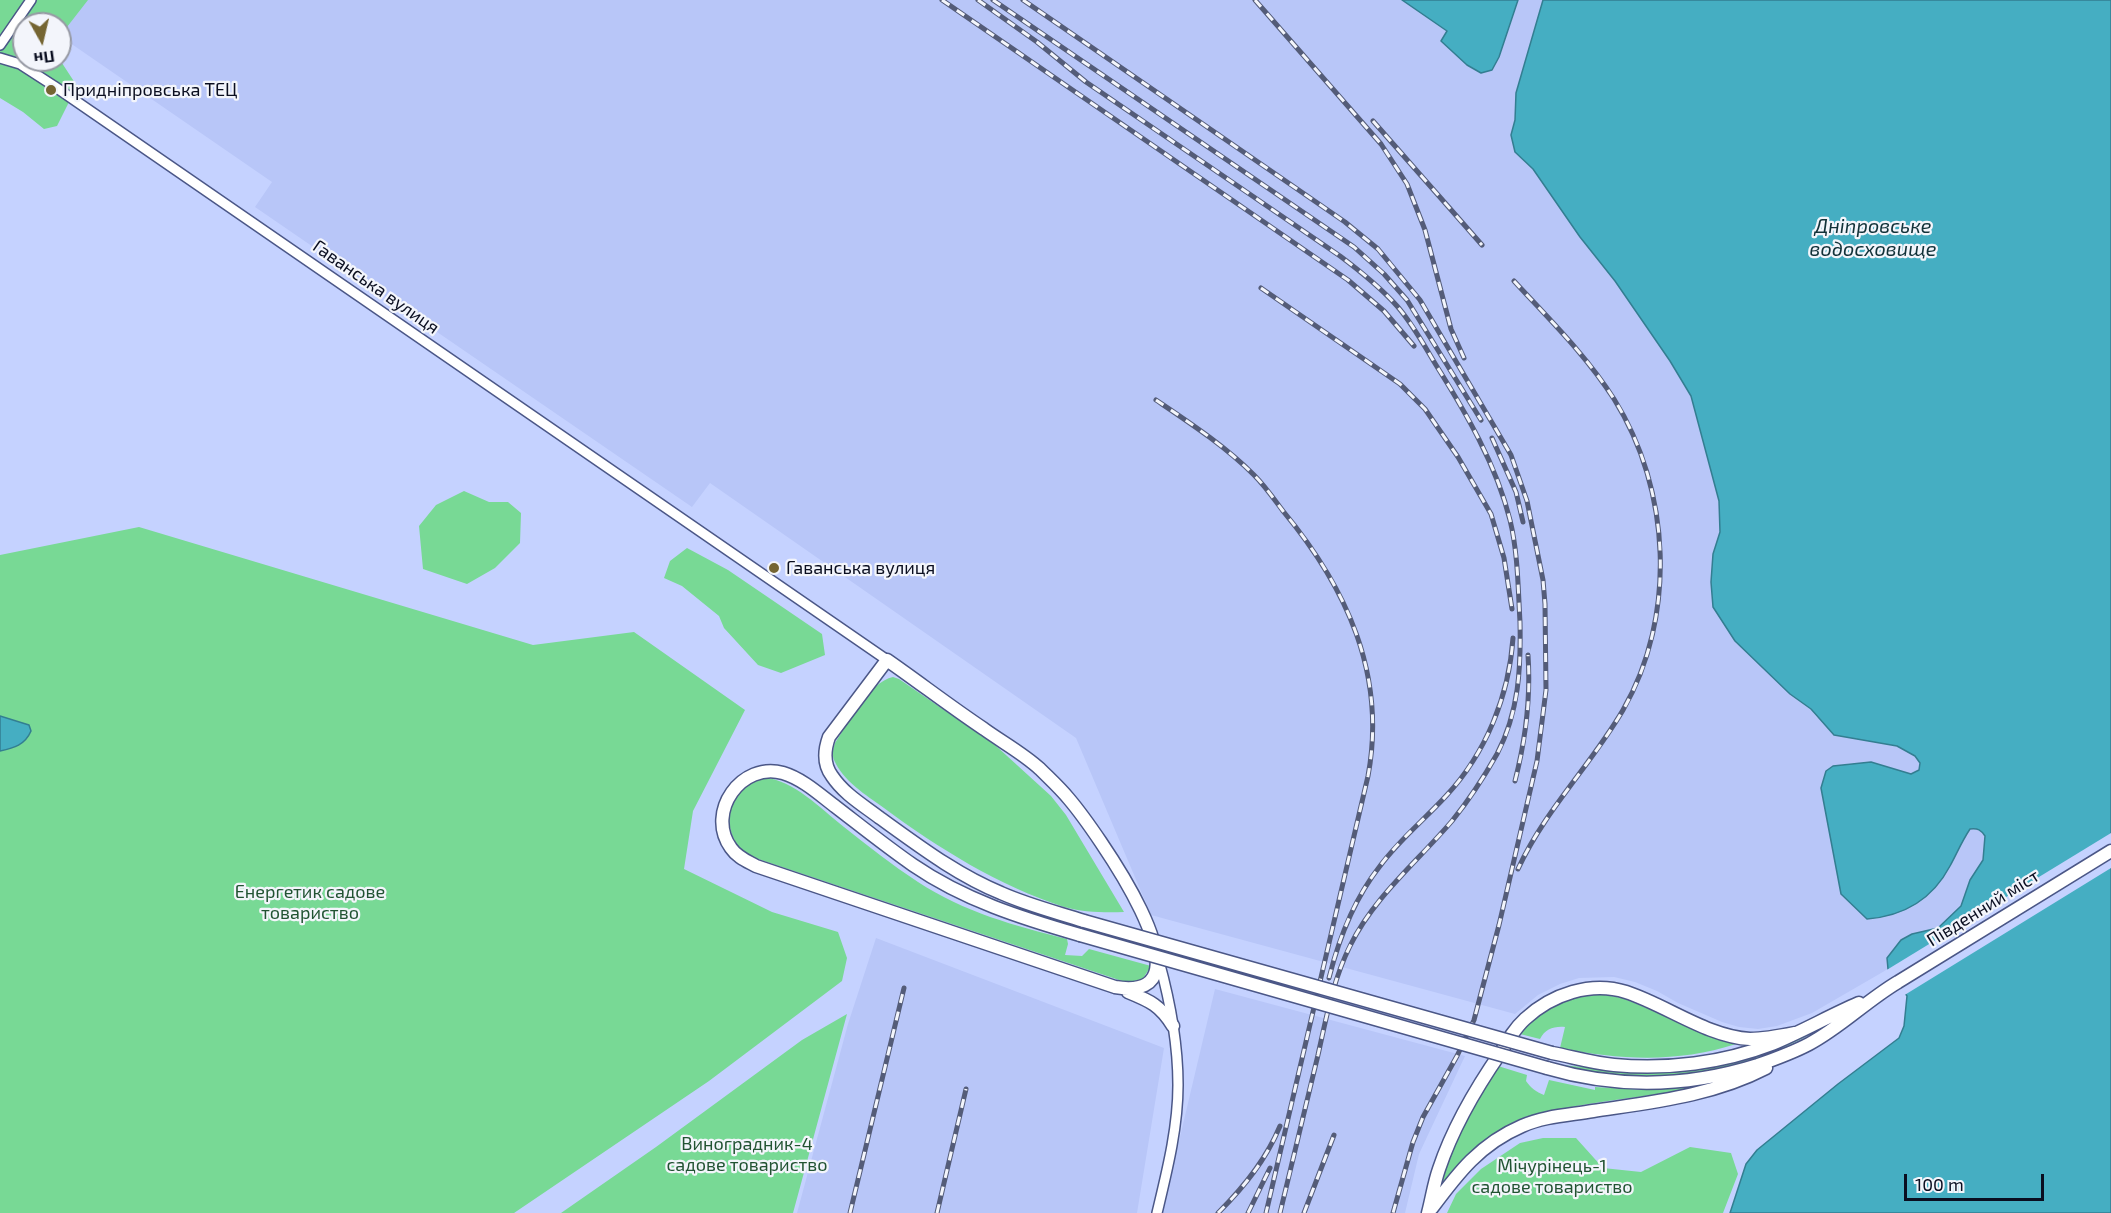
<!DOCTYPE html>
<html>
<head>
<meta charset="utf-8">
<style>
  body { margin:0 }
  #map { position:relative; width:2111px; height:1213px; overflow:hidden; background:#c5d2ff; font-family:"Exo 2",sans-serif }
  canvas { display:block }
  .north { position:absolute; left:12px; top:12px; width:60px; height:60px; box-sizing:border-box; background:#f3f5fb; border:2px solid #9699a3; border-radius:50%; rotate:172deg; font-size:16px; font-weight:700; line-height:24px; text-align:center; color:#0a0e20 }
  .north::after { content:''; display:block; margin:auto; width:21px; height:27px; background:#756532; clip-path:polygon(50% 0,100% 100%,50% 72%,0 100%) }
  .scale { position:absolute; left:1904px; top:1174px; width:140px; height:27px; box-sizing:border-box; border:3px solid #0a0e20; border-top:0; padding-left:8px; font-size:18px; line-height:21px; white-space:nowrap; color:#0a0e20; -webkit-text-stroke:4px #f3f5fb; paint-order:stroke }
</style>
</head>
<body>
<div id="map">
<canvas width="2111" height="1213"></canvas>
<div class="north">Пн</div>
<div class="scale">100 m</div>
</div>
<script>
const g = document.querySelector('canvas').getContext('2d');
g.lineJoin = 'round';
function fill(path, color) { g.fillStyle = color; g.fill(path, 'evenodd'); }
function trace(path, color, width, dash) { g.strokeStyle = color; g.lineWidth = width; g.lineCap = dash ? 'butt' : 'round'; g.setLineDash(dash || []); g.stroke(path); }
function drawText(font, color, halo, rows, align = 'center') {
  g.font = font + ' "Exo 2",sans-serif'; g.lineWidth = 4.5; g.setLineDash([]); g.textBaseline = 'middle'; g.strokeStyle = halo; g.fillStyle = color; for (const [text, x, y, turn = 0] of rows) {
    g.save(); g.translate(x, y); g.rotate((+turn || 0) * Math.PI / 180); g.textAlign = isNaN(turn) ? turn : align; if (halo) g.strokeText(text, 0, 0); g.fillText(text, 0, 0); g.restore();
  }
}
fill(new Path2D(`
  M62,0h1340l46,31 44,39 7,-13 19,-57h25l-27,93 -1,27 -4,15 4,17 18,17 47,68 35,44 55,80 21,35 28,105 1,31 -7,22 -2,28 2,25 22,34 55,53 21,15 5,8 38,22 43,7 18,10 5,7 -1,8 -8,3 -59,-11 -19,3 -12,22 20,106 11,9 98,-36 8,-19 12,-19 6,-1 5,2 4,6 -2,24 -13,20 -9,26 -23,22 -9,3 -42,27 1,11 -76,44 -35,13 -19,3 -19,-2 -17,-5 -44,-19 -21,-12 -22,-9 -21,-5 -35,1 -19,6 -22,11 -23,19 -364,-99 -75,-177 -366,-255 -18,24 -437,-300 17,-25 -212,-146v-12h-13z
  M876,938l288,110 -27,165h-340l51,-189z
  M1215,989l250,67 -46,98 -14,59h-243z`), '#b8c6f8');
fill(new Path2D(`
  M0,0h88l-28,36v-12h-36v36h36l17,26 -20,40 -13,3 -21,-17 -23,-14z
  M464,491l25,11h19l13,11 -1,30 -25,25 -28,16 -44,-15 -4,-43 17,-21z
  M139,527l394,118 101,-13 111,78 -52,101 -9,58 88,43 66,20 9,26 -5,23 -133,100 -195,132h-514v-658z
  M687,548l41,22 94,64 3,21 -44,18 -23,-8 -34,-37 -5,-12 -37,-30 -18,-8 6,-17z
  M893,677l6,2 96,66 56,51 15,19 58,97c-19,1 -42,0 -60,-5 -65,-21 -126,-59 -180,-99 -18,-13 -41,-27 -50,-48 -2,-6 -1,-11 1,-17 13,-20 34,-61 58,-66z
  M763,777c32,4 57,31 81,50 24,19 48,38 74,55 46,30 97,44 149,57l1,5 -3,11 17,1 7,-7 62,17 -9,14 -17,2 -379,-127c-28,-27 -20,-65 17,-78z
  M1593,993l29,5 114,46c-58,19 -116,16 -176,4l5,-21c-11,-1 -20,2 -25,12l-20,-5c22,-26 41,-34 73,-41z
  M1848,1010c-80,60 -188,81 -285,55l78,8 53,-3 32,-7z
  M847,1014l-54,199h-232l95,-66 146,-107z
  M1498,1066l29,9 -1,6c5,7 10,11 18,14l5,-15 46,10v-3l49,3 58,-4c-48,11 -97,13 -145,24 -11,2 -22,4 -32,7 -33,13 -64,42 -84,70h-2c14,-45 34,-81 59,-121z
  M1543,1138h33l27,30 38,4 49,-25 41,6 7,21 -15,39h-276l9,-19 25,-25 39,-26z`), '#78d995');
const water = new Path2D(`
  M1402,0h116l-19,57 -7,13 -11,3 -14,-8 -26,-24 6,-10z
  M1543,0h568v1213h-381l16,-49 11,-14 81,-66 61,-46 5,-12 3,-30 -19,-27 -1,-11 14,-18 11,-6 26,-6 23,-22 9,-26 13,-20 2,-24c-4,-6 -7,-8 -15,-7 -8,12 -13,24 -20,37 -18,34 -46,50 -83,53l-26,-25 -20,-106 5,-17 7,-5 38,-4 40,12 8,-4 1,-7 -5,-7 -18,-10 -63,-11 -23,-26 -21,-15 -55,-53 -22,-34 -2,-25 2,-28 7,-22 -1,-31 -28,-105 -21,-35 -55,-80 -35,-44 -47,-68 -18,-17 -4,-17 4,-15 1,-27z
  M0,716l29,9 2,6c-6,14 -17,17 -31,20z`);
fill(water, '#45aec2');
trace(water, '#337e91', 1.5);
fill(new Path2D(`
  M2111,833v35l-208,128 -18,-25z`), '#c5d2ff');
const minor = new Path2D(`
  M0,45l31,-45
  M0,58l20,6 34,22 833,574
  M1157,1213c10,-42 21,-85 21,-128 0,-42 -8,-84 -19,-124`);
const major = new Path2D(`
  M1080,935c-59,-17 -116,-35 -167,-70 -26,-18 -51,-38 -77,-58 -16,-12 -33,-28 -53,-34 -41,-12 -78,39 -52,75 6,9 16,13 25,18l359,121c107,18 -23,-161 -46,-188 -9,-11 -19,-20 -29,-30 -16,-15 -38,-27 -56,-40 -33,-22 -64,-46 -97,-69l-58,77c-5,14 -6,27 3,39 12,18 31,29 48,42 39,28 77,57 121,75 27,12 55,19 83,28
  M1128,992c22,9 32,13 45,34
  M1552,1053c21,4 41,10 62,12 53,5 109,-2 158,-21 29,-12 57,-28 87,-41
  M1547,1068c71,21 141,19 211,-3 17,-6 34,-12 51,-21 32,-17 57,-43 89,-62 71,-44 142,-88 213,-131
  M1432,1208c26,-35 48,-64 90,-82 22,-10 48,-11 71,-15 59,-9 119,-15 173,-43
  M1428,1213c4,-15 6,-30 11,-44 14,-42 37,-81 62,-117 7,-12 14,-24 24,-33 27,-25 66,-38 101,-27 40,13 82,45 124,47 15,0 30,-3 45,-6`);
trace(minor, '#4b5787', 12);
trace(major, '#4b5787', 15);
trace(minor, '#fff', 9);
trace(major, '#fff', 12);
const rail = new Path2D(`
  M942,0l406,280 36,31 30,35
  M978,0l59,42 49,40 254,174c20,15 40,31 57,50 15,17 27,39 39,59 30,48 60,99 74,155 8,33 8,68 10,102 1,46 -1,90 -23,132 -13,23 -28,46 -45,67 -35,41 -78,76 -102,125 -17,34 -24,73 -32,109 -13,53 -25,105 -38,158
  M993,0l361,247 30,27 23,26 74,120
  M1023,0l322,222 33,27 42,51 91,155 16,46 16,79 2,24 1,86 -9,71 -38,164 -25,95 -17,36 -34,61 -10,25 -20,71
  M1255,0l126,144 26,40 18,46 26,99 13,29
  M1373,121l109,124
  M1514,281c35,38 72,74 100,118 57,91 63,217 9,311 -32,55 -78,100 -105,159
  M1261,288l139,96 25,25 33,48 33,57 13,44 8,51
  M1156,400c34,23 69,46 98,75 11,11 20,24 29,36 63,76 104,163 85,265l-102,437
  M1492,438l24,54 7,30
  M1515,781c11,-43 16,-82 13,-126
  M1329,978c10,-40 25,-79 51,-112 19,-26 44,-46 66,-70 40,-43 63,-100 67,-158
  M850,1213l54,-225
  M937,1213l29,-124
  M1218,1213c26,-26 48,-53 62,-87
  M1248,1213l22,-45
  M1304,1213l30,-78`);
trace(rail, '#545c78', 5);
trace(rail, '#f3f5fb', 3, [9]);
const majorBridge = new Path2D(`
  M1084,921l468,132
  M1080,935l467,133`);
trace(majorBridge, '#4b5787', 15, []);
trace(majorBridge, '#fff', 12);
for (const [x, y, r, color] of [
  [51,90,6,"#756532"],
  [774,568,6,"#756532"]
]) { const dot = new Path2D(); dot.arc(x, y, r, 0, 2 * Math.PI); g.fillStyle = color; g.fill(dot); trace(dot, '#f3f5fb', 2); }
drawText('18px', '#0a0e20', '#f3f5fb', [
  ["Придніпровська ТЕЦ",63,90],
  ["Гаванська вулиця",786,568]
], 'left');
drawText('18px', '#0a0e20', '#f3f5fb', [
  ["Гаванська вулиця",376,287,35],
  ["Південний міст",1983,908,-32]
]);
drawText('18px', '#215332', '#f3f5fb', [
  ["Енергетик садове",310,892],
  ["товариство",310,913],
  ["Виноградник-4",747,1144],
  ["садове товариство",747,1165],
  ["Мічурінець-1",1552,1166],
  ["садове товариство",1552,1187]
]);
drawText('italic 20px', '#123239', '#f3f5fb', [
  ["Дніпровське",1873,226],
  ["водосховище",1873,249]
]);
</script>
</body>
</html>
